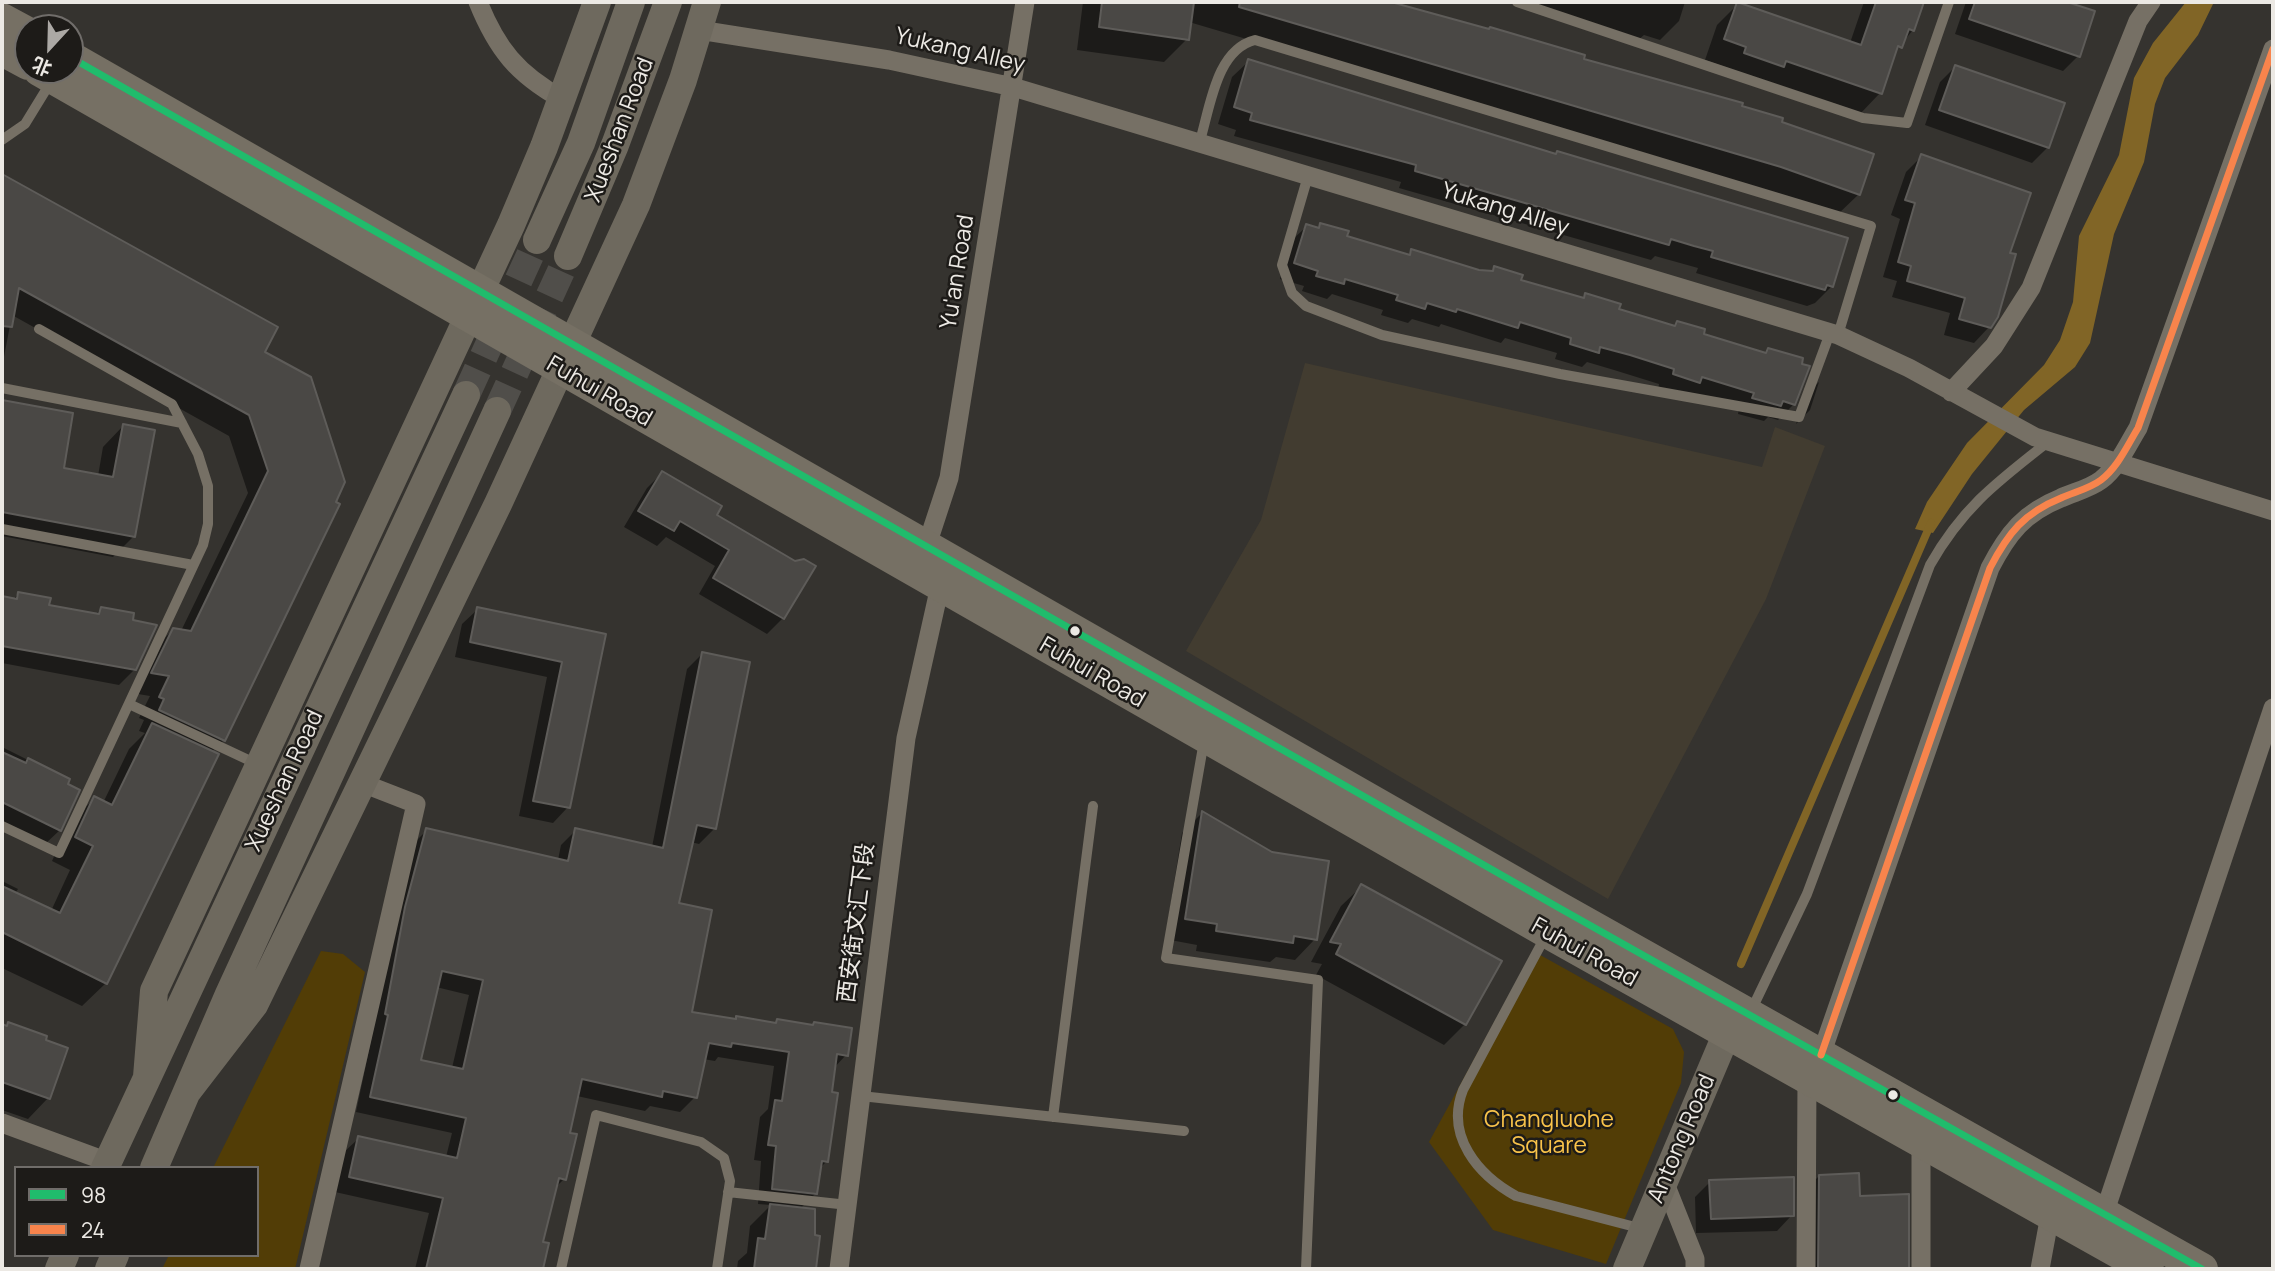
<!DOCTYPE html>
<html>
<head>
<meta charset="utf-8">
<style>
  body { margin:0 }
  #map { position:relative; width:2275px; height:1271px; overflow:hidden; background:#35332f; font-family:Manrope,"Noto Sans SC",sans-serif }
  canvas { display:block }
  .frame { position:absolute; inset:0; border:4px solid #ece9e4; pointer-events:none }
  .legend { position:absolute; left:14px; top:1166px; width:245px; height:91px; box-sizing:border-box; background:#1d1b18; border:2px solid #706d6a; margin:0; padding:9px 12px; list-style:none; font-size:21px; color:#ece9e4 }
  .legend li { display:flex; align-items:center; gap:14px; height:35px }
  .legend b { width:35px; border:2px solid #706d6a }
  .north { position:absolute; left:14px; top:14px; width:70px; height:70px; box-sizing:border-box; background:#1d1b18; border:2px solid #706d6a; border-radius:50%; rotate:202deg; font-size:19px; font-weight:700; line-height:28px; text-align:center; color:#ece9e4 }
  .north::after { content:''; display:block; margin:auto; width:24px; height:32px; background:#aca9a5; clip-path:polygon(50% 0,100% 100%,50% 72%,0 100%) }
</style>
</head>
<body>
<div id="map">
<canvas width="2275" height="1271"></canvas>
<div class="frame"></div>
<ul class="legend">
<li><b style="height:9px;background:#20bc6c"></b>98</li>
<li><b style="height:9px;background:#f8844c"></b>24</li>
</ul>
<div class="north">北</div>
</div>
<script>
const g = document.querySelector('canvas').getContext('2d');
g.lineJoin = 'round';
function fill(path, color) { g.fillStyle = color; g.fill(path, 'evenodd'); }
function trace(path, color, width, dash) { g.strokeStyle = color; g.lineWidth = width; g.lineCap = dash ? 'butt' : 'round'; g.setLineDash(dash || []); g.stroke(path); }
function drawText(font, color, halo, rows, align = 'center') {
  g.font = font + ' Manrope,"Noto Sans SC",sans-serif'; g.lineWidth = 5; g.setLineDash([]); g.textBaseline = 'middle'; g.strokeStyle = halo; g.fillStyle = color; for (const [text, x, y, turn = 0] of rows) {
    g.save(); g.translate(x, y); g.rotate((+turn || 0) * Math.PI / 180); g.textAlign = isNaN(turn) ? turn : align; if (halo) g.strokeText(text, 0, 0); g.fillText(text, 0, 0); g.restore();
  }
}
fill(new Path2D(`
  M1305,363l457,104 13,-40 50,19 -59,153 -158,300 -422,-248 75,-131z`), '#423c30');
fill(new Path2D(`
  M321,951l22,3 22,18 -70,297h-133l7,-14h88v-87h-44z
  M1533,951l140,78 11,23 -3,31 -75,181 -113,-34 -64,-88z`), '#523d06');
fill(new Path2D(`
  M2186,2h28l-16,33 -33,43 -10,26 -11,58 -30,72 -24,109 -15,24 -51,43 -52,64 -39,59 -18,-4 12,-27 40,-59 77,-78 16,-25 13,-38 6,-66 40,-81 15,-77 19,-35z`), '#816526');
fill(new Path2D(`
  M1083,2h303l355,102 -1,3 40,16 79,71 -24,23 -78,-27 -568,-168 -2,17 -23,23 -87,-12z
  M1528,2h157l-6,19 -19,19 -16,-5 -6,5z
  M1864,2h58l-9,28 -19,23 -14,40 -20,21 -155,-54 12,-35 21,-21 112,39z
  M1966,2h96l31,10 -15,44 -15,15 -108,-37z
  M1249,61l583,225 -17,17 -8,3 -111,-33 2,-5 -43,-12 -4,4 -252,-72 2,-6 -167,-46 2,-6 -18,-6 14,-47z
  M1955,67l93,80 -16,16 -107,-38 15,-43z
  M1922,156l86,98 -19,73 -15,16 -30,-8 6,-22 -58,-16 5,-16 -14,-4 17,-58 -9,-4 15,-43z
  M2,176l274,152 -14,25 47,25 -85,362 -13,12 -105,231 -24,23 -80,-38v-87l16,8 -3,5 36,17 19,-41 -18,-9 18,-39 24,-23 9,4 26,-54 16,-16 -6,-2 5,-11 -5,-2 11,-22 -18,-3 20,-43 21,-20 8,1 67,-138 -19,-57 -217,-121 -10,52z
  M1321,225l24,12 62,19 5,-5 67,20 11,2 5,-5 24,13 62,18 5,-4 31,15 56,17 4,-4 24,13 63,18 4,-4 26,54 -16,16 -10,-3 -4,4 -26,-7 1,-6 -81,-18 1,-6 -45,-14 -27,-8 -5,5 -27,-8 2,-6 -52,-15 -4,5 -60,-19 -2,3 -27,-8 -4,4 -27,-8 2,-5 -51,-16 -5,5 -25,-8 2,-5 -24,-7 11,-38 16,-15 10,3z
  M1819,382l-9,28 -14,14 11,-31z
  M2,402l69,13 -9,54 36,7 5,-29 20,-21 11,110 -21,21 -111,-21z
  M662,473l52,43 81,46 18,4 -30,52 -16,16 -68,-40 16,-28 -49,-29 -9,9 -33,-19 23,-39z
  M18,594l29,12 48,9 6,-6 34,60 -16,16 -117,-22v-65l11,2z
  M478,609l126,26 -36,172 -15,16 -34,-7 28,-139 -92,-20 7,-33z
  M702,654l12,175 -15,15 -8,-2 -14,62 13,110 44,7 3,-3 74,9 3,-3 32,31 -13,14 -6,92 -8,8 -3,24 -16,16 13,28 5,1 -4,31h-77l1,-8 9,-8 3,-27 21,-21 -13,-1 3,-43 -7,-1 6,-43 8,-8 6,-43 -56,-9 -3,4 -12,-2 -8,38 -15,15 -30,-6 -5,5 -68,-15 -9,38 -4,45 -10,10 -13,54 6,2 -6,24h-126l14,-56 -94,-21 8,-39 16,-15 87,19 6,-24 -96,-21 56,-267 15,-15 131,30 3,-15 15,-15 76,17 35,-178zM436,987l33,8 -17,73 -33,-7z
  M2,747l66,33 -8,50 -16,15 -42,-21z
  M1202,813l113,126 -20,21 -19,-3 -6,5 -74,-11 1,-6 -32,-6 17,-106z
  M1362,886l103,138 -21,21 -128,-70 6,-11 -11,-2 30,-56z
  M9,1024l57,25 -18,49 -20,21 -26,-9v-85z
  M1819,1176l39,21 49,-1v73h-105l2,-77z
  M1710,1182l82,33 -15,16 -81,2 -1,-36z
  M1792,1267l1,2h-85z`), '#0007');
trace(new Path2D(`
  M1741,964l190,-441`), '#816526', 8);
const building = new Path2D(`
  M1102,2h92l-5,38 -90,-13z
  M1240,2h151l98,27 1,-2 95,28 -1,4 159,44 -1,3 41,12 -1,4 92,32 -14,41 -79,-28 -542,-160z
  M1737,2l124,43 15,-43h48l-10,29 -5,-2 -7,19 -4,-2 -16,48 -96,-33 -2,6 -40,-14 2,-6 -22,-8z
  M1975,2h92l28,9 -15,46 -111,-38z
  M1248,59l308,95 1,-3 291,87 -15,49 -6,-2 -2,5 -114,-33 2,-6 -19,-5 -23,-7 -2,6 -254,-74 1,-6 -166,-45 2,-7 -18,-6z
  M1955,65l110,38 -16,45 -110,-38z
  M1921,154l110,39 -21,60 6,1 -18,63 -7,11 -32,-9 6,-21 -58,-17 4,-15 -13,-4 17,-59 -10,-3z
  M2,174l276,153 -13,25 46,25 34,105 -9,20 4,2 -115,237 -66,-31 5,-11 -5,-2 10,-21 -18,-3 22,-45 18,3 77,-160 -19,-56 -230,-127 -7,39 -10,-1z
  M1320,223l29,8 -2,5 63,19 1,-6 68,21 14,1 1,-5 29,9 -2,5 63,18 1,-5 36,11 -2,5 43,13 13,4 2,-5 28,8 -1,5 62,19 2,-5 35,10 -1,6 8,2 -15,39 -12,-4 -2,5 -29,-8 2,-5 -52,-16 -2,6 -27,-9 1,-5 -44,-14 -30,-8 -1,6 -29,-9 1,-6 -51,-16 -2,6 -61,-19 -1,3 -29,-9 -2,6 -29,-9 2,-5 -53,-16 -1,5 -28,-8 2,-5 -24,-8 12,-39 13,4z
  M2,400l71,13 -9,55 49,9 10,-53 32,6 -20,107 -133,-25z
  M662,471l60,35 -5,9 78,46 9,-2 12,7 -32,53 -71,-41 16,-28 -49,-29 -6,10 -36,-20z
  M18,592l33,6 -2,7 50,9 2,-7 33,6 -1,7 24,5 -21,45 -134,-24v-50l15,3z
  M477,607l129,27 -36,174 -37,-7 29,-139 -92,-20z
  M702,652l48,10 -34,167 -19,-4 -18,78 33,7 -20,102 44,7v-3l40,7 1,-4 36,6 1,-3 38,6 -4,28 -11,-2 -5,38 6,1 -10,69 -6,-1 -5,33 -45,-5 4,-43 -8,-1 7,-45 7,1 7,-49 -57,-9 -1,4 -22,-4 -12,55 -34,-7 -1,6 -80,-18 -12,54 7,1 -11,46 -7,-2 -16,64 6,1 -6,26h-117l17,-71 -94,-21 9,-41 99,22 9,-40 -96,-21 18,-82 -3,-1 20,-107 21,-79 142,33 7,-33 88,20zM442,971l41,9 -20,89 -42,-9z
  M152,723l67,31 -112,230 -105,-52v-46l58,27 33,-67 -18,-9 19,-41 18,9z
  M2,752l24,11 2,-5 42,21 -2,5 12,6 -19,41 -59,-29z
  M1202,811l70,41 57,9 -12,79 -23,-4 -1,7 -77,-12 1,-7 -32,-5z
  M1361,884l141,77 -36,64 -130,-71 5,-10 -11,-2z
  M8,1022l39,14 -1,4 22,8 -18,51 -48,-17v-58l5,2z
  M1859,1173l1,23 49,-2v75h-91l1,-94z
  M1794,1177v39l-83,3 -2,-39z
  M770,1204l45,5v26l5,1 -4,33h-62l4,-31 7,1z`);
fill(building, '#4a4845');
trace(building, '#5e5c59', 2);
trace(new Path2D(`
  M466,395l71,-155
  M497,411l71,-155`), '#504e4a', 28, [28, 14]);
trace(new Path2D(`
  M1517,2l346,116 44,5 42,-121
  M2,140l23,-16 27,-44
  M1199,144c11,-34 16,-94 56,-104l616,186 -33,109
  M1308,176l-26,89 10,28 14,13 76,29 178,39 239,43 31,-84
  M2,388l180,35
  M2,529l191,36
  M129,704l128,60
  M1204,741l-38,217 152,22 -12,289
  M2,826l57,27 144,-308 5,-21v-38l-10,-32 -26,-50 -133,-75
  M1545,937l-82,153c-18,46 15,85 53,106l127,33
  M1751,1011l56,-117 123,-329c33,-58 67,-83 118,-123
  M861,1096l323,35
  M1053,1117l40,-311
  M728,1192l120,13
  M561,1269l35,-154 105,27 23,16 6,23 -13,88`), '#767065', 10);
trace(new Path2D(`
  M478,2c19,47 39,72 84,97
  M699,30l190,30 124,27 825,248 71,33 126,69 238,74
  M1951,392l43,-46 37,-58 107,-267 13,-19
  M926,548l23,-70 76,-476
  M1821,1055l169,-487c18,-35 34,-55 71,-70 13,-6 28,-9 40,-18 17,-13 26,-34 37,-52l135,-379
  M2,1123l106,39
  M1664,1181l31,78v10
  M2104,1214l169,-506
  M309,1269l107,-465 -54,-21
  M839,1269l67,-531 34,-152
  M1806,1269l1,-191
  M1921,1269v-127
  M2040,1269l10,-54`), '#767065', 19);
trace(new Path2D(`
  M537,240l44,-97 50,-141
  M568,256l47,-111 53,-143
  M147,1077l7,-86 357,-766 33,-78 53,-145
  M187,1092l67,-87 244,-501 138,-299 47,-125 24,-78
  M105,1168l361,-773
  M154,1168l75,-174 268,-583
  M59,1269l6,-14
  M109,1269l6,-14
  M1627,1269l108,-255`), '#6e695e', 28);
trace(new Path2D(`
  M2,19l26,14
  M2,50l26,14
  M70,57l1491,852 641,360
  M39,70l1508,862 601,337`), '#767064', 32);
trace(new Path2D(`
  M70,57l1491,852 641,360`), '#20bc6c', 7);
trace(new Path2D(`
  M1821,1055l169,-487c18,-35 34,-55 71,-70 13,-6 28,-9 40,-18 17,-13 26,-34 37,-52l135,-379`), '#f8844c', 7);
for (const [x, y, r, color] of [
  [1075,631,6,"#ece9e4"],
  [1893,1095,6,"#ece9e4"]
]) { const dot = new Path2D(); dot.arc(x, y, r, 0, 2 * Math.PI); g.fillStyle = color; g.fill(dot); trace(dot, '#1d1b18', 2.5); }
drawText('23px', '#ece9e4', '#1d1b18', [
  ["Yukang Alley",960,51,13],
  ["Xueshan Road",620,130,-69],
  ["Yukang Alley",1505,210,17],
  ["Yu'an Road",958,272,-81],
  ["Fuhui Road",599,392,30],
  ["Fuhui Road",1092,673,30],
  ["Xueshan Road",285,781,-65],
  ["西安街文汇下段",857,923,-83],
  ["Fuhui Road",1584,953,29],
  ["Antong Road",1682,1139,-67]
]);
drawText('23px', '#f9c34a', '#1d1b18', [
  ["Changluohe",1549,1121],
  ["Square",1549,1147]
]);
</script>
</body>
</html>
